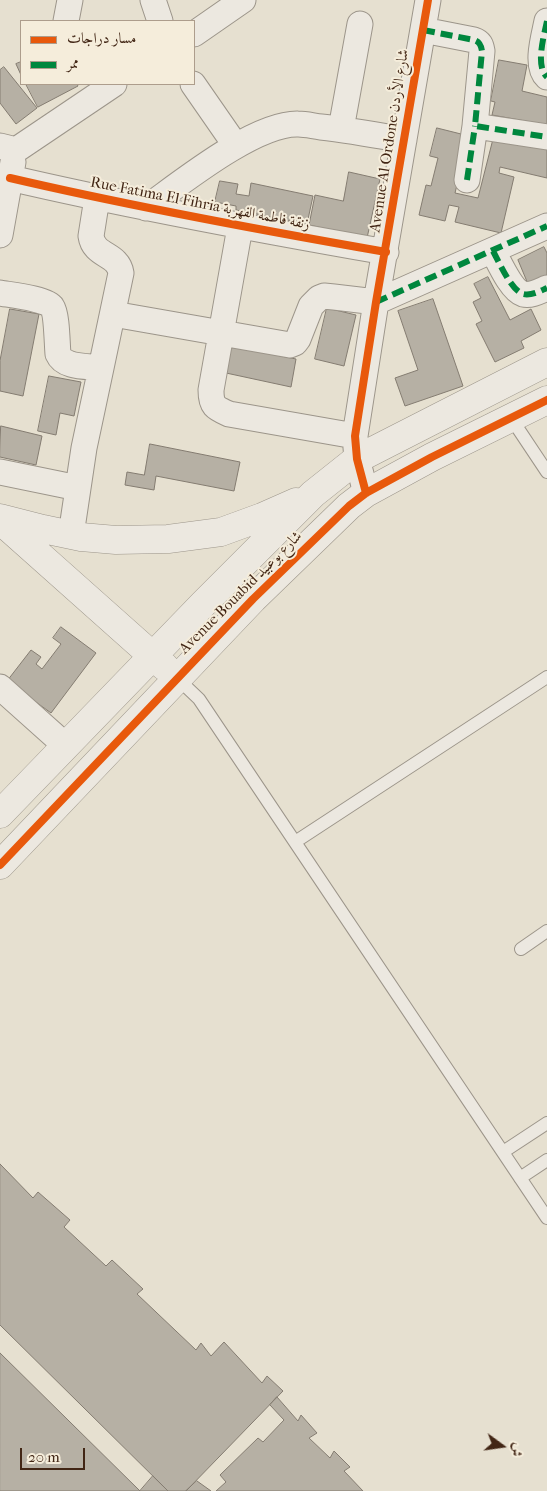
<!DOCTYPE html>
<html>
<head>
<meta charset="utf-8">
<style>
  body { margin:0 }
  #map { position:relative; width:547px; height:1491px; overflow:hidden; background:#e6e0d0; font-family:"IM FELL French Canon",Amiri,serif }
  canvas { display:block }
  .legend { position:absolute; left:20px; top:20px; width:175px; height:65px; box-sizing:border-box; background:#f5eddb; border:1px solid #ad9d8c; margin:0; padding:6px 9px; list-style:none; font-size:15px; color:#422615 }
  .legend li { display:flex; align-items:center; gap:10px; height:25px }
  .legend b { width:25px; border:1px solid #ad9d8c }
  .north { position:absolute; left:477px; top:1421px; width:50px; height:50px; -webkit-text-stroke:4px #f5eddb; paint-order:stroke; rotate:104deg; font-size:14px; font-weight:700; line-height:20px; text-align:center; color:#422615 }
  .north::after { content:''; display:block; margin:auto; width:18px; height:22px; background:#422615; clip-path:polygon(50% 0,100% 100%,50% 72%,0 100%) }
  .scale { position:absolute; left:20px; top:1448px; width:65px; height:22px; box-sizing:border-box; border:2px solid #422615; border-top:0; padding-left:6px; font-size:15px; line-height:18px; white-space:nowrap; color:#422615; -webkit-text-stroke:4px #f5eddb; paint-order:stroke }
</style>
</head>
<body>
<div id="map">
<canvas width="547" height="1491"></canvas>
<ul class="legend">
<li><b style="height:6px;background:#e8590c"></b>مسار دراجات</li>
<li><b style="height:6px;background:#00873e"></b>ممر</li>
</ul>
<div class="north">ش</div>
<div class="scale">20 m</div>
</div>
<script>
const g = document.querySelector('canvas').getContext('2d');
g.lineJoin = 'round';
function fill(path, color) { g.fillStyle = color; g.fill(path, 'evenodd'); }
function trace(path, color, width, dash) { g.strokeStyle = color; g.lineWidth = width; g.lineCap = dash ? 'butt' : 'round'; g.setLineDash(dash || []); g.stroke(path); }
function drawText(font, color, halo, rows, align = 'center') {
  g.font = font + ' "IM FELL French Canon",Amiri,serif'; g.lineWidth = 4; g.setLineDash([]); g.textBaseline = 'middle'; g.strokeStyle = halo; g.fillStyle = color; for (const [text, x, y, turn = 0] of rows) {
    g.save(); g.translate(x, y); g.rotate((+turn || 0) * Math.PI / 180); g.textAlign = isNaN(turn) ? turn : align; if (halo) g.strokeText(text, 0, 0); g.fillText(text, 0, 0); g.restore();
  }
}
const building = new Path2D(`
  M499,60l28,5 -5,26 25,6v28l-55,-10 3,-13 -4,-1z
  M21,62v13l-5,-11z
  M4,67l33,41 -21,16 -16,-21v-33z
  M26,84h51l1,2 -40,21z
  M437,128l32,8 -14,57 23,5 16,-63 53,13v30l-47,-11 -1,6 15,4 -13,56 -46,-11 4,-15 -10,-2 -4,16 -26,-6 7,-30 5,1 7,-28 -8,-2z
  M349,172l31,7 -13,59 -58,-13 6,-30 28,6z
  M220,181l18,3 -2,10 13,2 2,-13 62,13 -6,28 -71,-14v-4l-21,-4z
  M544,247l3,6v22l-19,9 -10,-24z
  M488,277l22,43 21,-11 10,21 -20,11 3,7 -29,14 -19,-38 6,-3 -9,-19 8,-4 -7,-14z
  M433,299l30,87 -58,20 -10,-28 23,-8 -20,-59z
  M327,308l29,7 -12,51 -29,-7z
  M10,309l29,5 -16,82 -23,-5v-30z
  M231,346l65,13 -5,28 -65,-14z
  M49,376l32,6 -7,34 -14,-3 -4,22 -18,-4z
  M1,426l41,10 -6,29 -36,-8z
  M150,444l90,18 -6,29 -78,-15 -2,14 -29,-5 2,-13 17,3z
  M61,627l35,26 -45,60 -44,-32 24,-31 10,7 -5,7 6,5 19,-25 -8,-6z
  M0,1164l33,34 5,-6 32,28 -6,7 42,39 6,-6 31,29 -6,5 59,56 5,-7 10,13 13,-14 38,41 5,-7 16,15 -97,100h-18l-168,-166z
  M0,1353l140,138h-140z
  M277,1397l21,24 3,-6 16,18 -8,5 21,20 4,-7 16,16 -6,4 19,20h-147l10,-9 -6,-7 38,-37 5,4 21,-22 -14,-15z
  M153,1476l15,15h-28z
  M197,1481l14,10h-25z`);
fill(building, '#b6b0a4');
trace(building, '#847c71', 1);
const service = new Path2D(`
  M511,418l36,54
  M177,678l22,21 348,519
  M295,842l252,-165
  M521,949l26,-18
  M503,1152l44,-29
  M520,1178l27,-18`);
const minor = new Path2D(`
  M153,0l7,21
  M66,21l4,-21
  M547,21c-3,15 -12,45 0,56
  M423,30l51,10c6,2 7,5 8,11l-7,75 72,11
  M194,34l49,-34
  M193,84l43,62
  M341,129l19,-105
  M0,146l16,4 98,-66
  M10,178c124,29 250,52 376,74
  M467,180l8,-54
  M97,198l-6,38c3,21 27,17 30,37l-20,95
  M146,208c35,-25 109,-85 152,-84 8,0 15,2 23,3 28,3 55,8 83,13
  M240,227l-29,163c0,16 4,18 18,24l126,22
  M0,235l13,-73
  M493,251c6,11 18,39 30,43 8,2 17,-3 24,-6
  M0,293c11,2 47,6 52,14 5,7 5,37 6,47 6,14 29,12 43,14l-17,80 -13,87
  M113,314l177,31 5,-2 3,-4 13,-33 8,-8 5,-2 10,1 42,5 171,-76
  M0,472l78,16
  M366,493l-9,-34 -2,-23 21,-134 52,-302
  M0,687l66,59`);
const tertiary = new Path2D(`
  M0,518l43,11 38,8 35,3 52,-1 53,-7 41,-15 34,-15
  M1,521l164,146
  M0,814l203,-210 110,-110 44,-35 190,-97
  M0,865l253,-266 96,-93 17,-13 66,-36 115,-57`);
trace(service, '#9c958a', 14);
trace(minor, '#9c958a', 27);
trace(tertiary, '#9c958a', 29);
trace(service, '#ece8e0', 12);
trace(minor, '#ece8e0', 25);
trace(tertiary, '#ece8e0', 28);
trace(new Path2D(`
  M547,21c-3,15 -12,45 0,56
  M423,30l51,10c6,2 7,5 8,11l-7,75 72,11
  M467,180l8,-54
  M493,251c6,11 18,39 30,43 8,2 17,-3 24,-6
  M376,302l171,-76`), '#00873e', 6, [12, 6]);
trace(new Path2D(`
  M10,178c124,29 250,52 376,74
  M366,493l-9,-34 -2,-23 21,-134 52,-302
  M0,865l253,-266 96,-93 17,-13 66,-36 115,-57`), '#e8590c', 8);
drawText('15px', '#422615', '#f5eddb', [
  ["Avenue Al Ordone شارع الأردن",390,141,-81],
  ["Rue Fatima El Fihria زنقة فاطمة الفهربة",200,204,11],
  ["Avenue Bouabid شارع بوعبيد",241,593,-45]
]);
</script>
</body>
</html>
